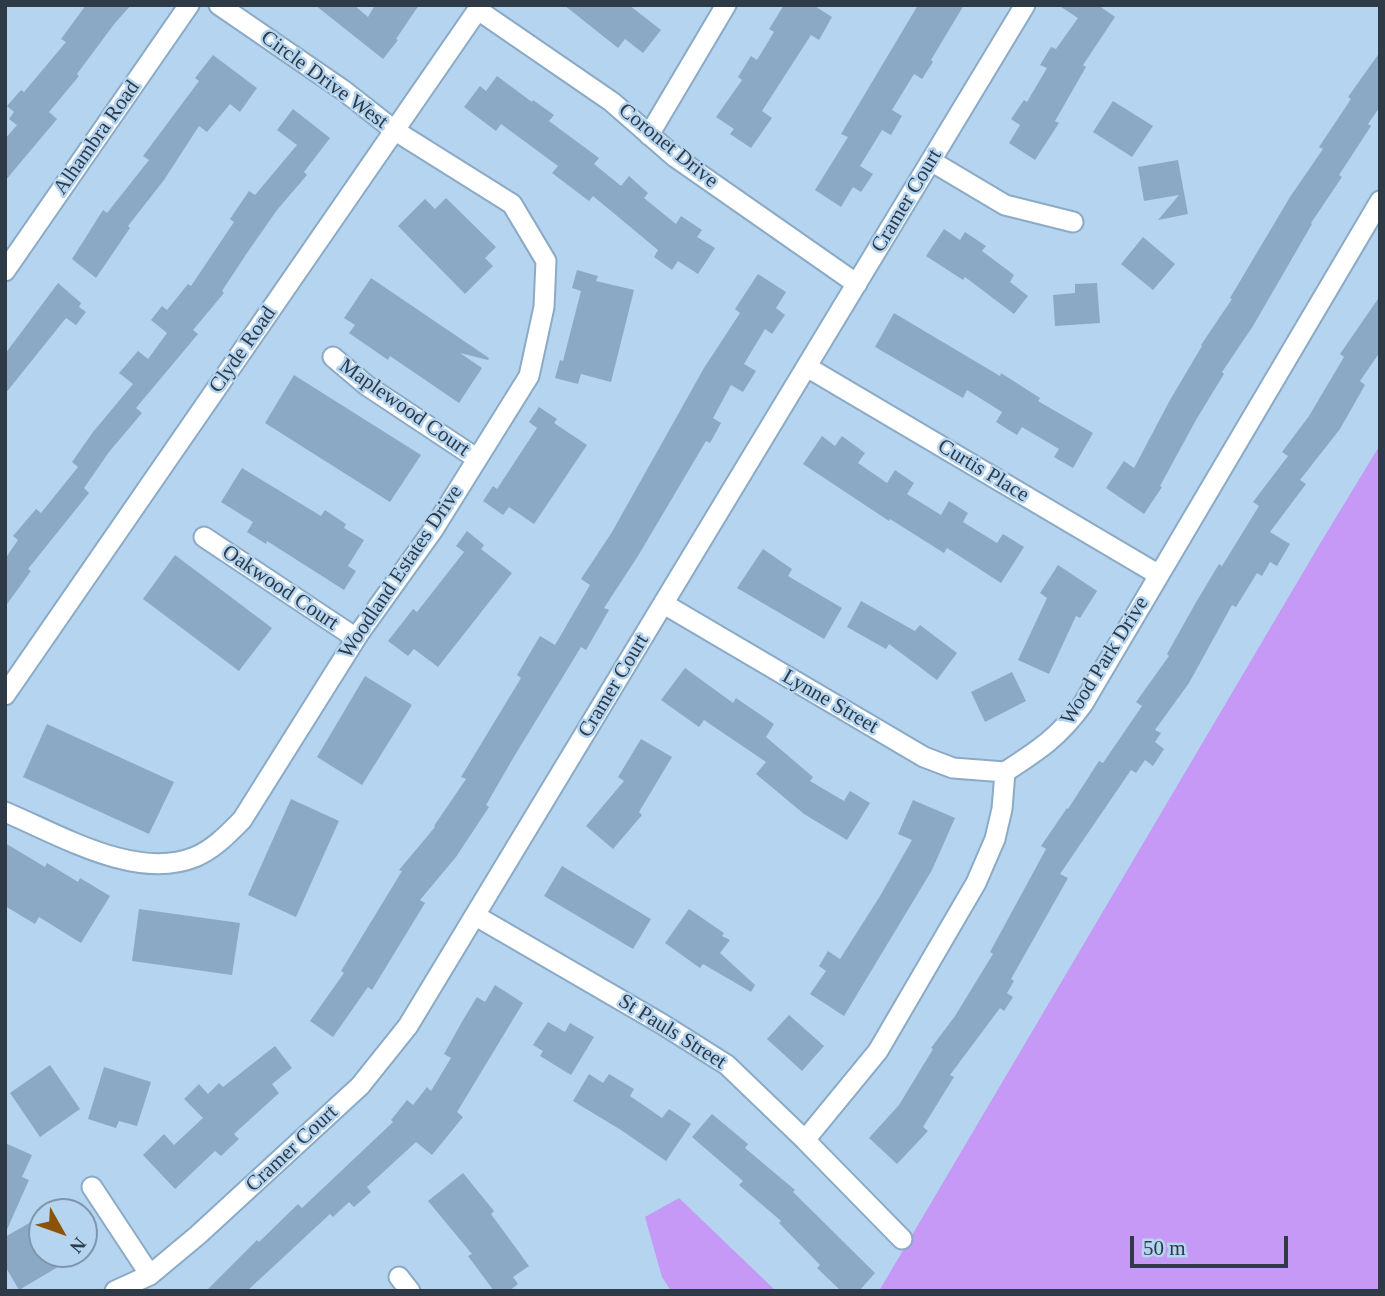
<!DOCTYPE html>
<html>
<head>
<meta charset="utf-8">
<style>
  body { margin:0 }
  #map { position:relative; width:1385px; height:1296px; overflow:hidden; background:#b4d4f0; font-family:Georgia,serif }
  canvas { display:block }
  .frame { position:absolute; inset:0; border:7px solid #2e3a46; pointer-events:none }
  .north { position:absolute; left:28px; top:1198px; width:70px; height:70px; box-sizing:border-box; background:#b4d4f0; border:2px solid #7e96ac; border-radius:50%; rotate:130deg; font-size:19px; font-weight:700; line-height:28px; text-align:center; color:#2e3a46 }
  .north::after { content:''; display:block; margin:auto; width:24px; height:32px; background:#8b5307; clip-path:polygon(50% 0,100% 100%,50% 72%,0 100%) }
  .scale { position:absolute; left:1130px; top:1236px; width:158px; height:32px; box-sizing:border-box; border:4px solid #2e3a46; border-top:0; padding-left:9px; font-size:21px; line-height:24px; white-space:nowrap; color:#2e3a46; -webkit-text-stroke:5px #b4d4f0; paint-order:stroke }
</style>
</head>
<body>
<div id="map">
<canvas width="1385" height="1296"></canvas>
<div class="frame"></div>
<div class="north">N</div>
<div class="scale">50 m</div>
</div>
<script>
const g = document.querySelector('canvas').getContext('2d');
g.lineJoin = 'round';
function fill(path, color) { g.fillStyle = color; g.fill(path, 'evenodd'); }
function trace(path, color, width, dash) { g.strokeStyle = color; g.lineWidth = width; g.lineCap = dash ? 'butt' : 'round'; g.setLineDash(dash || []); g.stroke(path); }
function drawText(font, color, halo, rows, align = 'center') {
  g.font = font + ' Georgia,serif'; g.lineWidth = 5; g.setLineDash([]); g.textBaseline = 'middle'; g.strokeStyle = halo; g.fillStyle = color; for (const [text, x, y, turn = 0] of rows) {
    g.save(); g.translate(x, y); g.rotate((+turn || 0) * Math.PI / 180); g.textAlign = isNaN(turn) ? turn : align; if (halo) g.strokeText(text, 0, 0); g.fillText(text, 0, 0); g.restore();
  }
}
fill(new Path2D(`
  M1380,445v846h-501l442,-749z
  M679,1198l97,93h-105l-9,-14 -17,-60z`), '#c599f5');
fill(new Path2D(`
  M86,5h45l-16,18 -38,51 2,2 -30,36 8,7 -52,62v-42l12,-14 -8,-6 5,-7 -7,-6 14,-16 3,2 42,-50 -5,-3z
  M315,5h39l14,12 7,-12h44l-23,34 2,1 -15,19z
  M564,5h65l32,25 -18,23 -18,-14 -7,9z
  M784,5h29l19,12 -13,23 -8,-5 -49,76 10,7 -21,30 -21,-14 4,-5 -18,-12 26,-37 -4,-3 13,-21 6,4 17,-28 -5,-3z
  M918,5h46l-33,55 2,2 -11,17 -8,-5 -22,36 10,6 -11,19 -9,-5 -22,36 13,8 -12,18 -8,-5 -12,20 -26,-17 33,-53 -7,-3z
  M1058,5h40l17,12 -32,48 3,2 -31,54 4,2 -24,37 -26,-17 11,-18 -9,-6 13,-19 3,2 20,-34 -7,-3 11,-18 5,2 22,-31z
  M1380,52v55l-12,17 3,2 -32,49 3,2 -31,46 1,1 -59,102 -31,46 2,2 -28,46 -36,66 2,1 -18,27 -38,-26 18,-27 10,7 36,-68 32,-54 -1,-1 31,-46 -2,-1 60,-101 33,-48 -4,-2 32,-48 -3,-2z
  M213,55l44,33 -17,24 -10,-8 -23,28 -8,-6 -35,54 -36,46 2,2 -34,50 -24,-19 31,-49 4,3 42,-53 -6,-4 56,-75 -4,-3z
  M497,76l35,26 1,-2 21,15 -5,6 50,37 -5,6 27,22 8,-10 19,17 -4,5 32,26 5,-8 21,14 -5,7 18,11 -17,26 -20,-13 -6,9 -18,-13 4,-7 -65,-54 -4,5 -37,-28 6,-7 -57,-42 -5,7 -32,-24 16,-21 6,5z
  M1113,101l40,25 -21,31 -39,-25z
  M293,109l37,29 -26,34 3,3 -30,35 -30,43 -25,38 2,2 -31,37 5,4 -62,74 6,5 -33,39 -25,36 5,5 -61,76 3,2 -26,36v-48l13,-19 -5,-4 23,-27 5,4 37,-46 -6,-5 21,-30 40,-48 -14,-11 19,-22 10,8 19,-26 -16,-13 11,-14 5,4 21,-26 3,2 43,-64 -4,-3 19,-28 6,4 42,-50 -20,-15z
  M1178,160l10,54 -30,6 21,-25 -35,6 -6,-34z
  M446,198l50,49 -11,11 8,8 -28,28 -67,-68 27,-27 10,10z
  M944,229l16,11 5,-8 21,14 -4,5 32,24 -4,7 18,14 -14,18 -49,-37 -2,3 -37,-24z
  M1143,237l32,27 -22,26 -32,-26z
  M577,270l21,6 -2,5 38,9 -23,92 -30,-8 -3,10 -23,-6 5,-18 3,1 18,-70 -9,-3z
  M758,274l28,18 -10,16 9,7 -13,19 -7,-5 -21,35 12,7 -13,21 -12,-7 -18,33 8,5 -11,20 -4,-2 -68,115 -34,52 5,2 -23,40 -5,-3 -66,108 -29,50 3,2 -33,50 -36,43 5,3 -53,87 -4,-3 -35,50 -23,-16 34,-48 -3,-2 61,-100 -3,-1 36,-43 -1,-1 32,-47 -5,-2 60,-99 -4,-3 23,-39 15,9 35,-60 -9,-6 31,-47 92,-164 36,-55 -5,-4z
  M371,278l118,80 -1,2 -28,-7 22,15 -23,35 -69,-47 -2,4 -39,-27 6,-8 -11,-7z
  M58,283l23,20 -2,4 7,5 -10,13 -10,-7 -61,76v-40z
  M1097,283l3,40 -45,3 -2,-31 22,-2v-9z
  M1380,296v56l-20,29 5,4 -25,44 -40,51 6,4 -36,48 20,12 -13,22 -7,-4 -8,14 -5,-3 -21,34 -4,-2 -43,78 -34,47 6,3 -6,9 9,7 -11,17 -8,-6 -9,13 -5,-3 -71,104 8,4 -57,101 3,2 -7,12 6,4 -9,14 -4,-3 -50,67 4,2 -31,50 5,4 -31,33 -28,-26 30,-33 34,-56 -2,-1 24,-32 38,-62 -3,-2 56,-103 -5,-3 26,-38 1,1 31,-48 4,2 39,-57 -6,-4 33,-46 -2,-2 28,-50 24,-40 3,2 37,-60 -6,-4 35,-46 -6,-4 27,-36 35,-59 -4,-3z
  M894,313l106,63 1,-3 39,25 -2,3 55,32 -20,35 -19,-11 5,-8 -37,-22 -5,8 -21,-13 6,-10 -35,-22 -4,8 -88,-51z
  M294,375l127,80 -31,47 -125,-79z
  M539,407l18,12 -3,4 33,22 -53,79 -25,-17 -6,8 -20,-14 10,-15 4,3 40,-61 -8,-6z
  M822,436l13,10 7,-10 23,17 -7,10 29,20 8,-13 19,13 -7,11 34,21 8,-14 19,12 -5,9 34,21 6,-9 21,13 -23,36 -54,-35 -3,5 -54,-34 -1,2 -86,-57z
  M242,468l79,48 4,-6 21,14 -2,4 20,12 -16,26 8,5 -12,19 -77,-49 -1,3 -19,-12 6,-10 -32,-20z
  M467,531l17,14 -3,4 31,24 -74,94 -24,-18 -6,7 -20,-15 25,-32 4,3 47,-60 -8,-6z
  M763,549l29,20 -4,7 54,32 -18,31 -87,-51z
  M175,555l97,73 -33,43 -96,-72z
  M1058,565l39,26 -17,27 -4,-2 -27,58 -31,-14 29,-62 -7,-5z
  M861,601l54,30 5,-6 37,28 -20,27 -48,-36 -3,5 -39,-22z
  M685,668l48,35 3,-5 38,26 -8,13 47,40 -3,4 34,20 6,-10 20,12 -23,37 -43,-26 -48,-40 10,-12 -62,-42 -5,7 -38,-27z
  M1012,672l14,29 -41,21 -14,-30z
  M365,676l47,29 -50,80 -45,-28z
  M47,724l127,58 -25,52 -126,-57z
  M641,739l31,18 -33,55 3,3 -29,34 -27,-23 38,-45 -6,-4z
  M291,799l48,22 -43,96 -48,-22z
  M913,800l42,18 -23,52 -88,146 -34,-22 16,-23 -7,-5 9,-15 12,8 40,-63 32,-56 -14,-6z
  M5,843l40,24 2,-4 31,19 2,-4 30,18 -29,47 -42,-26 -4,7 -30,-18z
  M562,866l89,53 -18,30 -89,-53z
  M139,909l101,14 -8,52 -100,-14z
  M689,909l35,24 -2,3 8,4 -10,13 35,32 -4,7 -48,-28 -3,4 -35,-25z
  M495,985l28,18 -66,109 6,5 -31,38 -16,-13 -49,45 4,5 -17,15 -5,-5 -16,15 -3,-3 -83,77h-41l51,-51 2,2 39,-38 4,4 91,-86 -2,-2 16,-20 6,5 14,-18 4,4 20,-33 -7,-4 19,-34 14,-23 8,5z
  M789,1015l35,31 -22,25 -35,-32z
  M548,1022l17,10 5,-9 24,14 -23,38 -31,-19 3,-5 -10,-6z
  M275,1046l17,22 -20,16 7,9 -45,41 5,5 -18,17 -6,-5 -40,38 -32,-34 21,-21 10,11 29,-27 -19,-19 15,-15 9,10 11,-11 4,4z
  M50,1065l30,44 -40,28 -30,-44z
  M104,1067l47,15 -14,44 -18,-5 -3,7 -28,-9z
  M589,1074l14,9 6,-9 25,15 -4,7 32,22 7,-9 22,15 -25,37 -45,-31 -48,-29z
  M712,1114l36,30 -3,4 50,42 -2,2 82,81 -16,18h-18l-24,-23 3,-3 -41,-42 2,-2 -42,-36 4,-4 -51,-44z
  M5,1143l27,12 -10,22 7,3 -24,54z
  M463,1173l31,38 -3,3 38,52 -16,11 5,7 -9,7h-15l-26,-35 4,-2 -44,-53z
  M36,1219l6,10v25h38l-61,36 -14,-24v-29z`), '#8ba9c4');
const minor = new Path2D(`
  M478,10l134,92 63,55 182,127
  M649,135l77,-130
  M931,161l74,44 68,17
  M5,271l184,-266
  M333,357l33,28 110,73
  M807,367l352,208
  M204,537l152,101
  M664,604l260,153 29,11 52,4
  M5,695l476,-690
  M5,812c55,23 131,69 190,45 19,-8 33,-23 47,-37l118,-188 73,-102 96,-154 15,-69 2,-46 -34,-57 -118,-74 -51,-40 -124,-85
  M476,916l186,108 65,41 78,75 97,99
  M805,1140l73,-89 98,-168 19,-44 7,-30 3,-37c34,-22 54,-35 78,-68l297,-503
  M92,1187l58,88
  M399,1277l11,14
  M115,1291l35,-16 48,-40 162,-149 48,-60 617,-1021`);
trace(minor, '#8baac5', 23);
trace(minor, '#fff', 19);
drawText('21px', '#2e3a46', '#b4d4f0', [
  ["Circle Drive West",324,80,36],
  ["Alhambra Road",97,138,-55],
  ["Coronet Drive",668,146,39],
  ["Cramer Court",907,201,-59],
  ["Clyde Road",243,350,-55],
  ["Maplewood Court",404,408,35],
  ["Curtis Place",983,471,31],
  ["Woodland Estates Drive",401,572,-56],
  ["Oakwood Court",280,588,34],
  ["Wood Park Drive",1105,661,-58],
  ["Cramer Court",614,686,-59],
  ["Lynne Street",830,702,30],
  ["St Pauls Street",672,1032,32],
  ["Cramer Court",292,1149,-43]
]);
</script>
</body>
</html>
